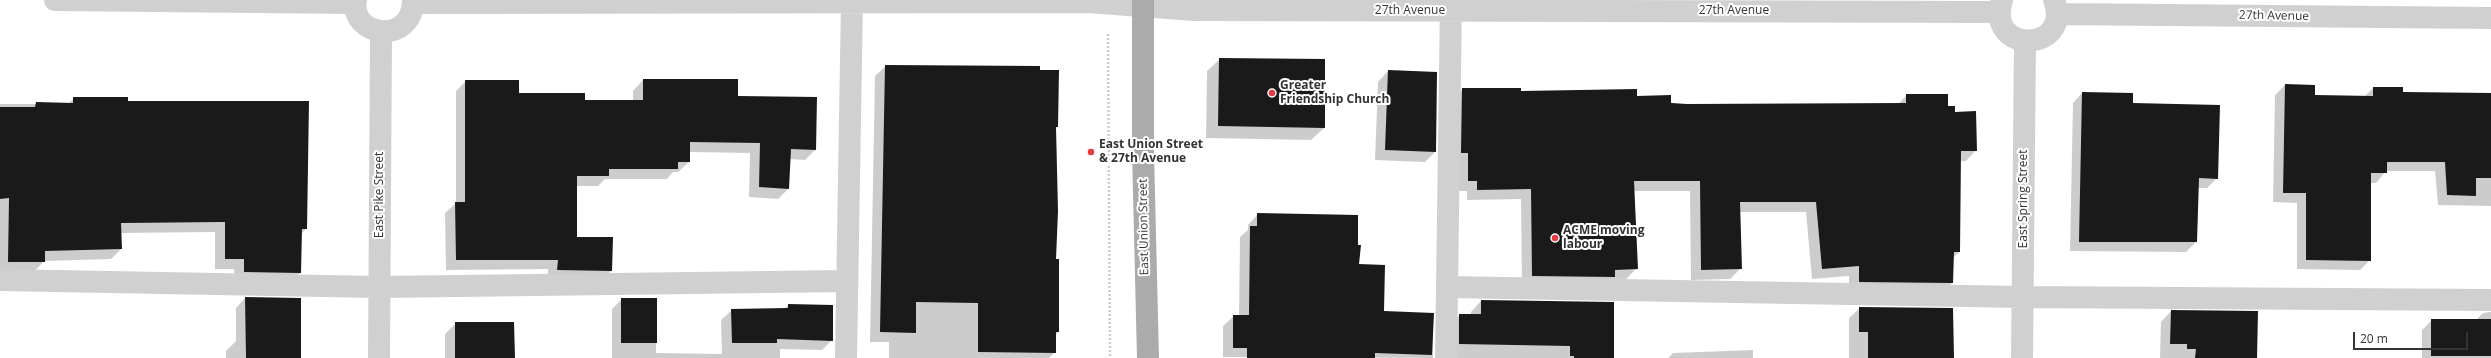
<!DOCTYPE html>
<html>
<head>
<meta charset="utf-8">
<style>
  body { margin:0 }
  #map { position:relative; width:2491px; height:358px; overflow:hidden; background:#fff; font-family:"Open Sans",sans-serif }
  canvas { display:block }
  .scale { position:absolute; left:2353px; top:332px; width:115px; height:18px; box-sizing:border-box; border:2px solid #333; border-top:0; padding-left:5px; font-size:12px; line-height:14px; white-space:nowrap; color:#333; -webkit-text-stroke:3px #fff; paint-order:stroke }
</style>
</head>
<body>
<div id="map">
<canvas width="2491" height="358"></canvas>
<div class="scale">20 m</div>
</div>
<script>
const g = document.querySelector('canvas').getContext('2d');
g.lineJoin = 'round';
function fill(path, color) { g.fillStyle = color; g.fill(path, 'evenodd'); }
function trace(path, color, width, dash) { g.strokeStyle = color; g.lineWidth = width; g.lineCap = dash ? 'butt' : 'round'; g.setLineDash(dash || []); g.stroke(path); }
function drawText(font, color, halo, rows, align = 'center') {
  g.font = font + ' "Open Sans",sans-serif'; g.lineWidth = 4; g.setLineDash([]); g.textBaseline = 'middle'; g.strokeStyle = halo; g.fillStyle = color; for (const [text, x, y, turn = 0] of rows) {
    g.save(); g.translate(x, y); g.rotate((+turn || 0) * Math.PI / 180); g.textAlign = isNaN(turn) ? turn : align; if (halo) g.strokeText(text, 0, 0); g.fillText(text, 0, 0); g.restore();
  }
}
fill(new Path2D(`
  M1220,59l104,69 -13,12 -105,-2 1,-67z
  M886,66l171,61 -2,2v131l3,72 -3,4v16l-6,6h-160v-16h-19l5,-266z
  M1388,71l47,81 -10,10 -50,-2 3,-78z
  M643,80l94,16 78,54 -10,10 -16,-1 -1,30 -10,10 -29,-2 1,-44 -61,-1v10l-11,10h-5l-6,7h-62l-7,7h-22v51l35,34 -10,10 -53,-1v-11l-102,1 -1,-57 11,-10v-112l10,-10 52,13 66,7h49v-10z
  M2285,85l29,1v10l50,1 9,-9 29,5 89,1v112l-53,-1 -3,-34h-49l-10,12h-6v77l-10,10 -63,-1v-66l-24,-1 2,-107z
  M1463,89l173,8 51,8 211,-1 9,-9h40v12l7,6 22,37 -10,11h-6l-1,91 -6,6 -1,25 -11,10 -92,-1v-16l-37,3 -6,-67h-66l1,56 -11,11 -39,1 -1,-89h-56l2,78 -10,10 -104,7 -1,-87 -54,1v-9h-9l-6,-91z
  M2082,93l50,11 85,74 -10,10h-10l-1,54 -10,10 -116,-1 3,-148z
  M74,98l53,4 179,127 -5,5 -1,39 -10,10 -55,-1 -1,-13h-19v-37l-95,1 1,16 -10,10 -67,2 -10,11h-34v-168h68z
  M1258,214l100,51 25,47 50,2v44l-210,-1v-31l11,-10h5l1,-79 8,-7v-5z
  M245,298l55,60h-74v-7l10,-10v-33z
  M622,299h34v54l66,1 -1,-34 11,-10 53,-1 3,-4 44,35 -10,10 -42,-1v9h-168v-49z
  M1481,301l132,57h-164v-33l11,-10h11v-3z
  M1860,308l93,50h-104v-40z
  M2171,311l85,47h-96l1,-36z
  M2491,312v46h-69v-28l10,-10h44l7,-7z
  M456,323l58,35h-69v-24z
  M1753,350v8h-85l5,-5z`), '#0003');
fill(new Path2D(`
  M1219,58l106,1v69l-107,-2z
  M885,65l155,1v4h19l-1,57h-2l2,84 -2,48h3v73h-3v21l-78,-1v-49l-62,-1v31l-36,-1z
  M1388,70l49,2 -1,80 -51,-2z
  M643,79h95v17l79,1 -1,53 -25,-1 -2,40 -30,-2 1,-44 -70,-1v20h-12v7h-69v7h-32v61h36l-1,34 -55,-1 1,-10h-102l-1,-58h10v-122h54v13h66v7h58z
  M2285,84l30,1v10l58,1v-9h30v5l88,1v85h-15v18l-29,-1 -2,-33h-58v11h-16v88l-65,-1v-67h-23z
  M1462,88h59v3l116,-2v7l34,-1v8l16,1 219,-1v-9h42v12h7v6l21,-1 1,40h-16l-1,101h-6l-1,31 -94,-1v-16l-37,3 -6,-67h-76l2,67 -41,1 -1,-89h-66l4,88 -23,1v7l-83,-1 -1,-87 -54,1v-9h-9v-28h-7z
  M2082,92l51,1v10l87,2 -2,74 -19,-1 -2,64h-118z
  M73,97h55v4h181l-2,128h-5l-1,44 -57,-1v-13h-19v-37l-104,1 1,26 -77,2v11h-37l1,-64 -9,1v-92h35l1,-5 37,1z
  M1257,213l101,2v30h3l-2,19 26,1 -1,46 50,2 -2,42 -57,-2v5h-128v-10h-14v-33h16l1,-89h7z
  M245,297l56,1v60h-55z
  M621,298h36v45h-36z
  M1481,300l133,2v56h-40v-2h-4v-10l-111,-2v-30h22z
  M788,304l45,1v36l-56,-2v4h-45l-1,-34 57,-1z
  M1859,307l94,1 1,50h-86v-26h-9z
  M2171,310l87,1 -1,47h-62l1,-9h-9v-5h-17z
  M2431,319h60v37h-60z
  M455,322h59l1,36h-60z`), '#1a1a1a');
trace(new Path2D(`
  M1108,34l2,324`), '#cdcdcd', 2.5, [2, 2]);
trace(new Path2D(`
  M55,0l300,3
  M356,0c-7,37 57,46 57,0
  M2002,0c-17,56 72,52 52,0
  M413,3l675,-1 106,8 806,2
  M2057,14l434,4
  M0,280l379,7 467,-6
  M1447,287l576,10 468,3
  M379,358l2,-326
  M846,358l6,-358
  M1446,358l5,-358
  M2022,358l3,-317`), '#d0d0d0', 22);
trace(new Path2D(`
  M1143,0v152l5,206`), '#ababab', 22);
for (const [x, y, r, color] of [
  [1272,93,4,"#e63946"],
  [1091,152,4,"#e63946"],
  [1555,238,4,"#e63946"]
]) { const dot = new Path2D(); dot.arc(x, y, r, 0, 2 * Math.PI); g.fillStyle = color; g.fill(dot); trace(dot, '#fff', 1.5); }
drawText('12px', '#333', '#fff', [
  ["27th Avenue",1410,11],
  ["27th Avenue",1734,11],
  ["27th Avenue",2274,16,1],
  ["East Pike Street",380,195,-90],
  ["East Spring Street",2024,199,-90],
  ["East Union Street",1144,227,-91]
]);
drawText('bold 12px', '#333', '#fff', [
  ["Greater",1280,86],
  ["Friendship Church",1280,100],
  ["East Union Street",1099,145],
  ["& 27th Avenue",1099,159],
  ["ACME moving",1563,231],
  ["labour",1563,245]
], 'left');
</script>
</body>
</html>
